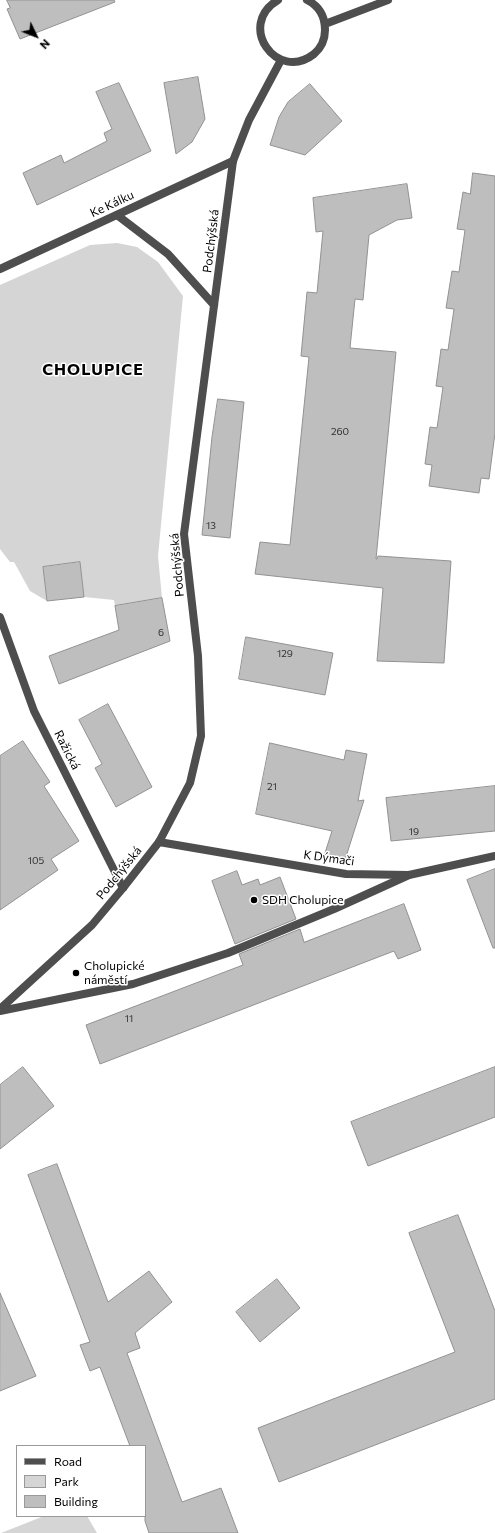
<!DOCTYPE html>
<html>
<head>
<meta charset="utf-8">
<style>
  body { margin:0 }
  #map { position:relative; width:495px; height:1533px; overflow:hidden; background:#fff; font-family:Commissioner,sans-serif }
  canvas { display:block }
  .legend { position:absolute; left:16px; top:1445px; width:130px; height:72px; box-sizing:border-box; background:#fff; border:1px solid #999; margin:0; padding:5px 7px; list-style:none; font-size:12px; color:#000 }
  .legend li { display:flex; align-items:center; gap:8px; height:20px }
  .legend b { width:20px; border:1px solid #999 }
  .north { position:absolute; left:16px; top:16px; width:40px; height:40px; -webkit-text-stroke:3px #fff; paint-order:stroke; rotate:133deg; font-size:11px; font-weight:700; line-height:16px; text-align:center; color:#000 }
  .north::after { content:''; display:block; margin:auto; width:14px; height:18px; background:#000; clip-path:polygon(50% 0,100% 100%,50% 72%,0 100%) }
</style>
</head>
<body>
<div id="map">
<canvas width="495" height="1533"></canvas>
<ul class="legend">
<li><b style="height:5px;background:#4e4e4e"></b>Road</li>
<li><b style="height:11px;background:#d5d5d5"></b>Park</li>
<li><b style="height:11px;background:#bebebe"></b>Building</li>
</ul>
<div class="north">N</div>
</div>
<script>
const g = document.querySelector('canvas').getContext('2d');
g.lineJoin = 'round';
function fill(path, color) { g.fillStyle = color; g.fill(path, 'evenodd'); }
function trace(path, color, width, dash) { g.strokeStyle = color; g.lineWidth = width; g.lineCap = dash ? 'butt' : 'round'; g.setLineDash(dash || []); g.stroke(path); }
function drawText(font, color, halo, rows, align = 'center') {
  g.font = font + ' Commissioner,sans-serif'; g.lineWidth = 3; g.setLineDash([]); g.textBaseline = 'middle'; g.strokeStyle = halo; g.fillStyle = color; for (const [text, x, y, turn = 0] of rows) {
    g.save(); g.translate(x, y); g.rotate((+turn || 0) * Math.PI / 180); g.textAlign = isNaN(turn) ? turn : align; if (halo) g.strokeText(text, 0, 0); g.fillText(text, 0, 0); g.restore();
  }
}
fill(new Path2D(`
  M117,243l20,4 21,15 25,34 -25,260 4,42 -47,8 -1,-6 -30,-3 -4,-35 -37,5 4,34 -17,-10 -16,-29h-4l-10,-13v-264l90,-40z
  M44,1516h43l10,17h-96z`), '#d5d5d5');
const building = new Path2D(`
  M7,0h107l1,2 -95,37 -13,-30 3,-1z
  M198,77l7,42 -13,23 -16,12 -12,-71z
  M119,83l32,68 -114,54 -14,-32 38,-18 3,8 43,-22 -3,-8 8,-4 -16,-37z
  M310,84l32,37 -37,34 -35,-10 9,-28 9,-15z
  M473,173l22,3v257l-6,46 -8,-1 -2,15 -50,-7 3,-21 -7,-1 5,-37 7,1 6,-41 -7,-1 5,-37 7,1 6,-41 -8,-1 6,-37 7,1 6,-42 -8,-1 6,-37 7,2z
  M407,184l5,34 -15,2 -28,15 -6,65 -8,-1 -5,49 46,4 -20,207h1l1,-3 73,5 -7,102 -67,-2 6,-73 -128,-14 5,-32 30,3 19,-188 -8,-1 6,-64 10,1 6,-62 -7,1 -3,-34z
  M218,399l26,3 -14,136 -28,-3 10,-98z
  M80,562l4,35 -37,4 -4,-34z
  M162,598l8,43 -111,43 -10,-28 70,-26 -4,-24z
  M246,637l87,16 -8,42 -86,-16z
  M108,704l44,83 -36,20 -21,-39 7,-4 -23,-44z
  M23,741l27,41 -6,4 35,55 -28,18 7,11 -58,40v-154z
  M270,743l74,17 2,-10 21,4 -9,47 6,-1 -19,60 -21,-4 8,-25 -76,-17z
  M495,786v45l-104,10 -5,-43z
  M495,869v79h-2l-26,-68z
  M237,871l5,14 16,-6 2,6 20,-8 16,42 -61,25 -23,-63z
  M404,904l17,46 -23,9 -4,-8 -294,113 -14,-39 157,-60 -4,-11 61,-25 4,13z
  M23,1067l31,39 -54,43v-64z
  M495,1067v50l-127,49 -17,-44z
  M57,1164l51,138 41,-31 23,31 -37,31 5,15 -13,5 55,149 39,-14 17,45h-89l-4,-12v-75h-15l-30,-79 -10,4 -10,-26 10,-3 -62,-167z
  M458,1215l37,96v88l-216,83 -21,-54 197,-76 -46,-119z
  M277,1279l23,29 -40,34 -24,-30z
  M0,1293l36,83 -36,15z`);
fill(building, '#bebebe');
trace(building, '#929292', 1);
trace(new Path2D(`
  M117,215l51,39 46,51
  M0,1011l133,-27 95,-31 106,-44 75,-34`), '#4e4e4e', 8);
trace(new Path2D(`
  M0,269l233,-108
  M0,617l34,94 89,177
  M159,842l187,32 63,1 86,-19`), '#4e4e4e', 8);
trace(new Path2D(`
  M278,0c-42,25 -1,83 36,54 7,-6 11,-15 11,-24 0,-13 -6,-24 -18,-30
  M325,24l63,-24
  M0,1009l92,-84 31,-37 36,-46 31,-59 11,-47 -3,-80 -14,-122 49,-373 16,-41 32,-60`), '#4e4e4e', 8);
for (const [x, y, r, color] of [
  [254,900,4,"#000"],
  [76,973,4,"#000"]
]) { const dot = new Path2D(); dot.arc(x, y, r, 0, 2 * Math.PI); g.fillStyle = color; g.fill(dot); trace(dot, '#fff', 1.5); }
drawText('10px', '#303030', null, [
  ["260",340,432],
  ["13",211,526],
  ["6",161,633],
  ["129",285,654],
  ["21",272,787],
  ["19",414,832],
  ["105",36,861],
  ["11",129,1019]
]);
drawText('12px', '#000', '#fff', [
  ["Ke Kálku",112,204,-25],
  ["Podchýšská",211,241,-83],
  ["Podchýšská",177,565,-95],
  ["Ražická",67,750,63],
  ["K Dýmači",329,858,8],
  ["Podchýšská",119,873,-51]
]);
drawText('12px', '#000', '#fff', [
  ["SDH Cholupice",262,900],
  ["Cholupické",84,966],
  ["náměstí",84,980]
], 'left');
g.letterSpacing = '1px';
drawText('bold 16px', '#000', '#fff', [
  ["CHOLUPICE",93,370]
]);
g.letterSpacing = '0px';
</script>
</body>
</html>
